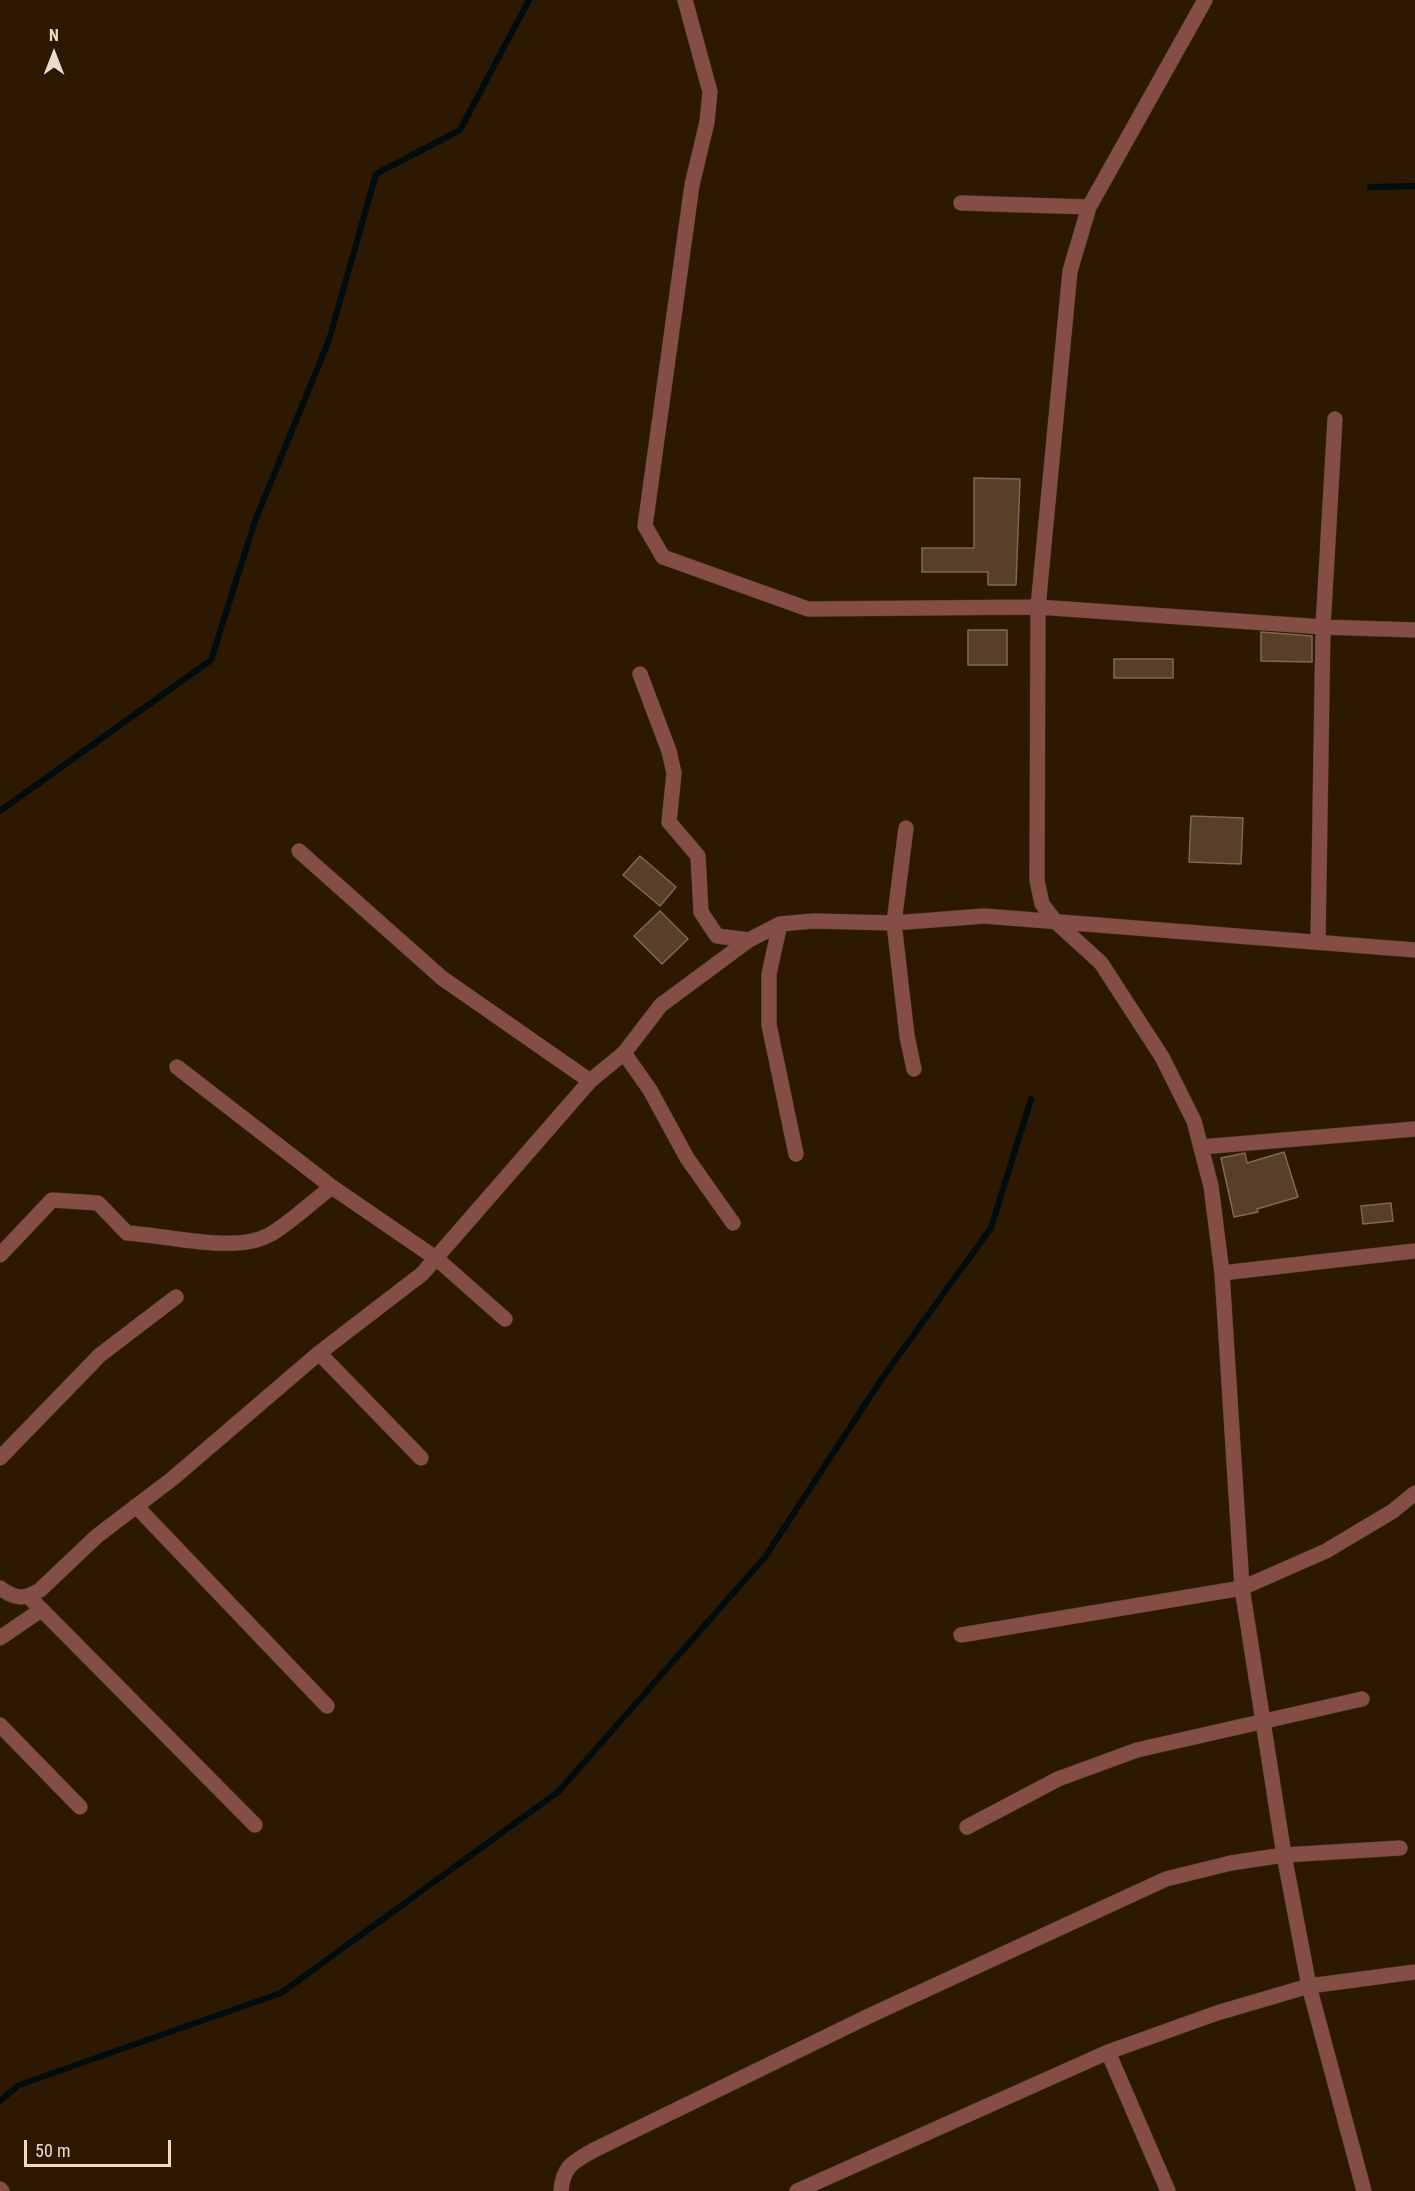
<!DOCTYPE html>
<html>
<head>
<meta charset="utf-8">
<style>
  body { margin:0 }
  #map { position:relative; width:1415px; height:2191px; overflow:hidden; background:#2d1802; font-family:"Roboto Condensed",sans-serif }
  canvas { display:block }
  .north { position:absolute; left:24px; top:24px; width:60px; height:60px; -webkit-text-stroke:4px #2d1802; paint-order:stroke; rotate:0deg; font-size:16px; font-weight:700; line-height:24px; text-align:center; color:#eadbcd }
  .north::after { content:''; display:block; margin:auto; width:21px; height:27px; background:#eadbcd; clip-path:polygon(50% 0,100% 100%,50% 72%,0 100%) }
  .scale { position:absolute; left:24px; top:2140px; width:147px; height:27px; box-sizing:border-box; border:3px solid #eadbcd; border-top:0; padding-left:8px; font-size:18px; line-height:21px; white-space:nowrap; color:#eadbcd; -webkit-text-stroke:4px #2d1802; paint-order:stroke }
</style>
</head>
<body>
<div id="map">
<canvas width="1415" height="2191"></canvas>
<div class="north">N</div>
<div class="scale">50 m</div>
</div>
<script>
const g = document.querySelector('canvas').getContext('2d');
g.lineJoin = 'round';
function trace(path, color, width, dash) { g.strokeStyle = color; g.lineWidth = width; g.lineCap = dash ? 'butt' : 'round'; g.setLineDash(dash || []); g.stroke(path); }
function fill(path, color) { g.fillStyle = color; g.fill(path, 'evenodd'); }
trace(new Path2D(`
  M1370,187l45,-1
  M0,811l211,-151 44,-139 74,-181 47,-166 84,-44 69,-130
  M0,2101l19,-16 262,-92 277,-201 207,-235 118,-180 108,-149 40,-129`), '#010c0e', 6);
const building = new Path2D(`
  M974,478l46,1 -4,106h-28v-13h-66v-24h52z
  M968,630h39v35h-39z
  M1261,632l51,4v26l-51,-1z
  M1114,659h59v19h-59z
  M1191,816l52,2 -2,46 -52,-2z
  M640,856l36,31 -16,19 -37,-31z
  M660,911l28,28 -26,25 -28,-28z
  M1284,1152l14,45 -41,12 1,3 -24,5 -13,-59 24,-5 2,10z
  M1391,1203l2,18 -30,3 -2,-18z`);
fill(building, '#573f28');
trace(building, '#826850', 1.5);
const street = new Path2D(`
  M685,0l25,92 -3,30 -15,63 -47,341 18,31 145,52 230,-2 285,20 92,3
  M1205,0l-116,207 -19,64 -32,336 -1,273 5,24 14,18 45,41 61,94 32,64 17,65 11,87 20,315 42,267 25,131 55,205
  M961,203l128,4
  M640,674l29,77 5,22 -5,49 29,34 3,56 16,24 32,4
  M906,828l-12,95 13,113 7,33
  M299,851l143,127 148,103
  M780,924l-11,50v51l27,129
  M1318,941l5,-314 12,-208
  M624,1053l26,37 37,68 46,65
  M177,1067l155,120 105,72 68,60
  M1201,1147l214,-18
  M0,1255l52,-55 46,3 29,30c40,2 107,21 142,2 19,-10 45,-35 63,-48
  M1222,1273l193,-22
  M319,1353l102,105
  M0,1458l100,-103 76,-58
  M136,1506l191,200
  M0,1588c15,11 24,12 40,2l57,-54 75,-57 147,-126 103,-79 168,-193 34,-28 37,-48 88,-65 31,-16 33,-3 81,2 90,-7 431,34
  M29,1597l226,228
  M961,1635l281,-47 84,-37 67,-40 22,-18
  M0,1638l41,-28
  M0,1725l80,82
  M967,1827l91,-48 79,-29 225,-51
  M1108,2052l60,139
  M0,2189l2,2
  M561,2191c2,-25 12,-29 33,-41l277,-135 295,-136 65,-16 53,-8 116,-7
  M797,2191l311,-139 109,-39 92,-27 106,-14`);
trace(street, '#47331e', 16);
trace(street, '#844e46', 15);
</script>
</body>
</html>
